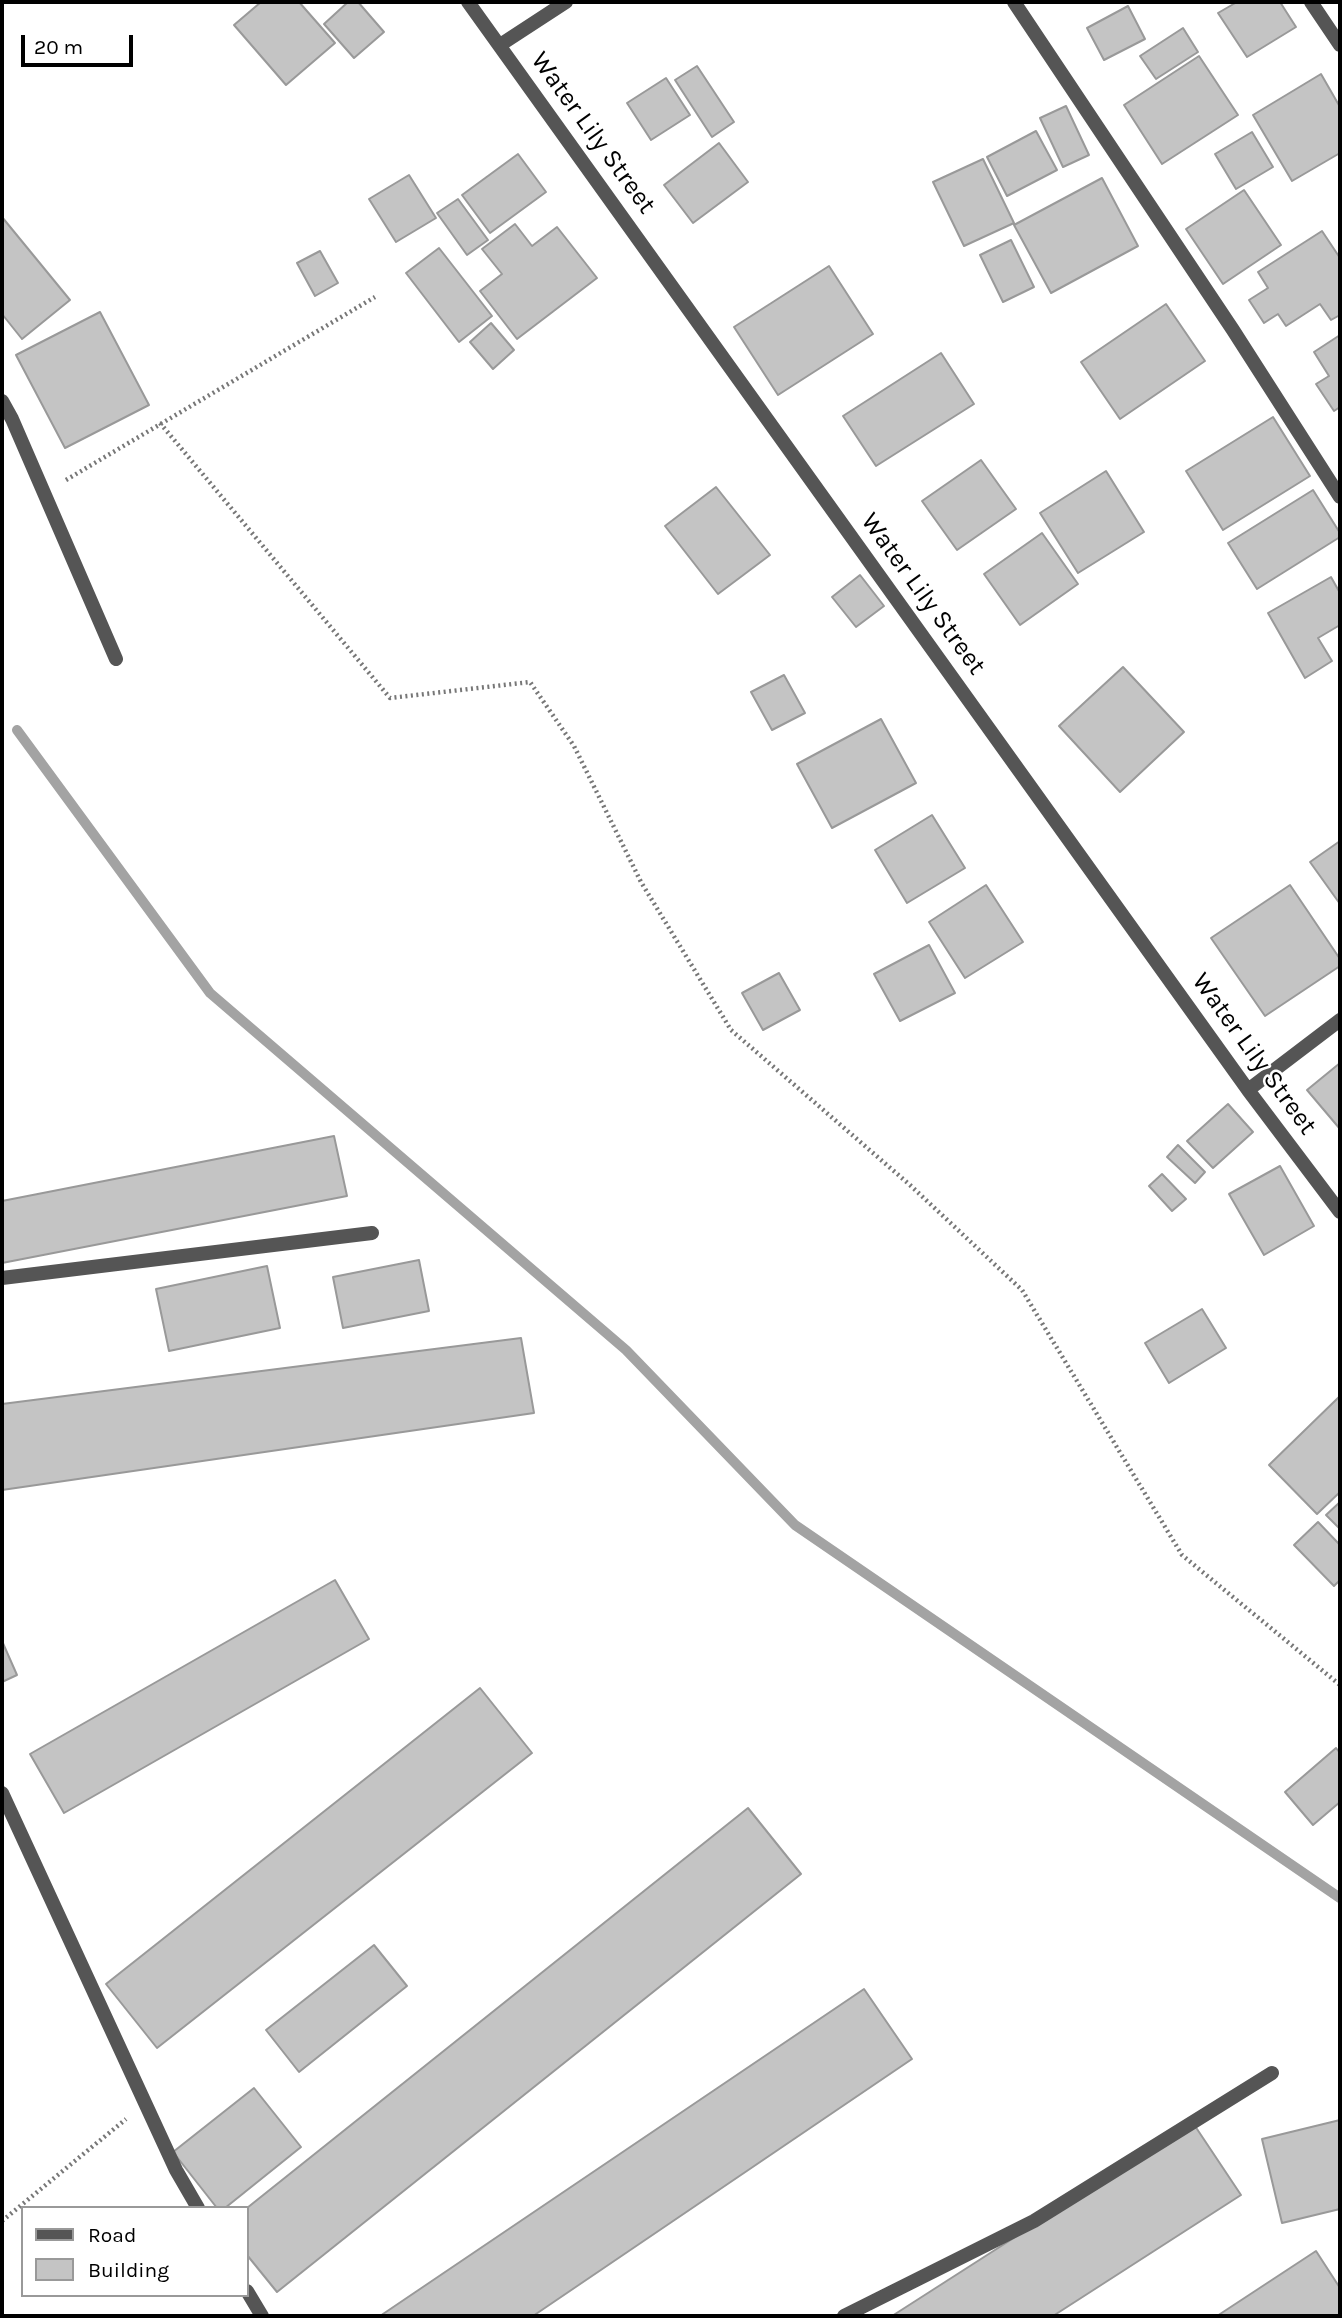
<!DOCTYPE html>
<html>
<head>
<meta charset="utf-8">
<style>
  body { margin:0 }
  #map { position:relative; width:1342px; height:2318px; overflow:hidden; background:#fff; font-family:Karla,sans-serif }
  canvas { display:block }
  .frame { position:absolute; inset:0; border:4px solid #000; pointer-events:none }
  .legend { position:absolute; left:21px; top:2206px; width:228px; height:91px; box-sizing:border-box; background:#fff; border:2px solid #999; margin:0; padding:9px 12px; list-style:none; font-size:21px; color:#000 }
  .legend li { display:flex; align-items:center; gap:14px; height:35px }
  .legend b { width:35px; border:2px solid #999 }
  .scale { position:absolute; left:21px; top:35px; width:112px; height:32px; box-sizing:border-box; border:4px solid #000; border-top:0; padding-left:9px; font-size:21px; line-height:24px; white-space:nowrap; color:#000; -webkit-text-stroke:5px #fff; paint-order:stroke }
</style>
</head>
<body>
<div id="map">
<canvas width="1342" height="2318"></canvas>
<div class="frame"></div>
<ul class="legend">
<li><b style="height:9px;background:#555"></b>Road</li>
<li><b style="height:19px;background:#c4c4c4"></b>Building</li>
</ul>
<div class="scale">20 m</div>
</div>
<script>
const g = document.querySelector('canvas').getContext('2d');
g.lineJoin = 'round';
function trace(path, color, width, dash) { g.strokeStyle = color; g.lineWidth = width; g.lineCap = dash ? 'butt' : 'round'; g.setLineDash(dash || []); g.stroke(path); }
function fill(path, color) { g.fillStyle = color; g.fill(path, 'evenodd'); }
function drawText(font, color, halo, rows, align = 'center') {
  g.font = font + ' Karla,sans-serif'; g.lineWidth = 5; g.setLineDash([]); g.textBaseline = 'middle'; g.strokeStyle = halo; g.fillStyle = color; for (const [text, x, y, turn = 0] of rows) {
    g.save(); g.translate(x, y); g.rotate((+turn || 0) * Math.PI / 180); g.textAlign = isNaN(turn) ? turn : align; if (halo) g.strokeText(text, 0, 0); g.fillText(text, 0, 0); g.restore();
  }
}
trace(new Path2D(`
  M17,730l193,263 416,357 169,175 545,373`), '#a3a3a3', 10);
const building = new Path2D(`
  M261,2h38l36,41 -49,42 -52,-60z
  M348,2h10l26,30 -30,26 -30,-34z
  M1237,2h43l16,25 -49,30 -29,-44z
  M1128,6l17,33 -41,21 -17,-32z
  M1183,28l15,24 -42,27 -16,-23z
  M1199,56l39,59 -76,49 -38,-59z
  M697,66l37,56 -22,15 -37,-57z
  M1321,74l19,33v46l-48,28 -39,-66z
  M666,78l24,37 -39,25 -24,-37z
  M1066,106l23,49 -26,12 -23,-49z
  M1036,131l21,39 -50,26 -20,-39z
  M1252,132l21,35 -37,22 -21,-35z
  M719,143l29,39 -55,41 -29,-38z
  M518,154l28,38 -56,41 -28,-38z
  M983,159l31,64 -50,23 -31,-64z
  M409,175l27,43 -40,24 -27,-43z
  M1102,178l36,68 -87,47 -37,-68z
  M1244,190l37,55 -58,39 -37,-55z
  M458,199l30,41 -21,15 -30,-42z
  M2,217l68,83 -48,39 -20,-25z
  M515,224l17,22 25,-19 40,51 -80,61 -37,-48 22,-17 -20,-25z
  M1322,231l18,27v57l-9,5 -11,-16 -34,22 -8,-12 -14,9 -15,-23 19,-12 -10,-16z
  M1011,240l23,47 -31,15 -23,-47z
  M439,248l53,68 -33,26 -53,-69z
  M320,251l18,32 -23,13 -18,-33z
  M829,266l44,68 -95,61 -44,-68z
  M1166,304l39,57 -85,58 -39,-57z
  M100,312l49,93 -84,43 -49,-93z
  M491,323l23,27 -21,19 -23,-27z
  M1340,335v72l-6,4 -18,-27 13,-8 -15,-24z
  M941,353l33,51 -98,62 -33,-50z
  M1273,417l37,59 -87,54 -37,-59z
  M981,460l35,49 -59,41 -35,-49z
  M1106,471l38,61 -66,41 -38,-60z
  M716,487l54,68 -52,39 -53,-68z
  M1313,490l27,43v4l-83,52 -29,-46z
  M1042,533l36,51 -58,41 -36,-51z
  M860,575l24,31 -28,21 -24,-30z
  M1331,577l9,16v32l-22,13 14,23 -27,17 -37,-65z
  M1123,667l61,65 -64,60 -61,-66z
  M784,675l21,38 -33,17 -21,-38z
  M881,719l35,64 -84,45 -35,-64z
  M932,815l33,53 -58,35 -32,-53z
  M1340,841v63l-30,-42z
  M986,885l37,57 -58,36 -36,-56z
  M1290,885l50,74v7l-75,50 -54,-78z
  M929,945l26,48 -55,28 -26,-47z
  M779,973l21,37 -37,20 -21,-37z
  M1340,1063v66l-33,-39z
  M1228,1104l25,28 -40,36 -26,-27z
  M334,1136l13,60 -345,67v-62z
  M1178,1145l27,27 -10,11 -28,-26z
  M1280,1166l34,60 -50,29 -35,-61z
  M1162,1174l24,25 -14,12 -23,-25z
  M419,1260l10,51 -86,17 -10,-51z
  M267,1266l13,62 -111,23 -13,-62z
  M1202,1309l24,39 -57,35 -24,-40z
  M521,1338l13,75 -532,77v-86z
  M1340,1396v96l-23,22 -48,-49z
  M1340,1502v27l-14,-14z
  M1318,1522l22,23v35l-6,6 -40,-41z
  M335,1580l34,59 -305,174 -34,-59z
  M2,1641l15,34 -15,7z
  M480,1688l52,65 -375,295 -51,-64z
  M1336,1748l4,5v49l-27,23 -28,-33z
  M748,1808l53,66 -524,418 -30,-37v-47z
  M374,1945l33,41 -108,86 -33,-42z
  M864,1989l48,70 -379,257h-153z
  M254,2088l47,59 -76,61h-8l-44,-56z
  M1340,2120v89l-58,14 -20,-84z
  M1193,2123l48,72 -188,121h-161z
  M1316,2251l24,37v28h-123z`);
fill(building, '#c4c4c4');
trace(building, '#999', 2);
trace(new Path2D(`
  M160,423l230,275 140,-16 44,64 67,136 90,148 179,155 112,105 160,265 158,130
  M66,480l309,-183
  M2,2221l124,-102`), '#777', 4.5, [2, 3.5]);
trace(new Path2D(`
  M2,401l10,18 104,240
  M2,1278l370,-45
  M2,1793l174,377 22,38
  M247,2291l15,25
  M844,2316l190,-95 238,-148`), '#555', 14);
trace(new Path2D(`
  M468,2l780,1088 92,122
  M1014,2l219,328 107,167
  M1311,2l29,43
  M500,45l66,-43
  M1248,1090l92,-70`), '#555', 14);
drawText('26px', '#000', '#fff', [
  ["Water Lily Street",593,133,54],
  ["Water Lily Street",923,594,54],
  ["Water Lily Street",1254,1054,54]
]);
</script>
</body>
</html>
